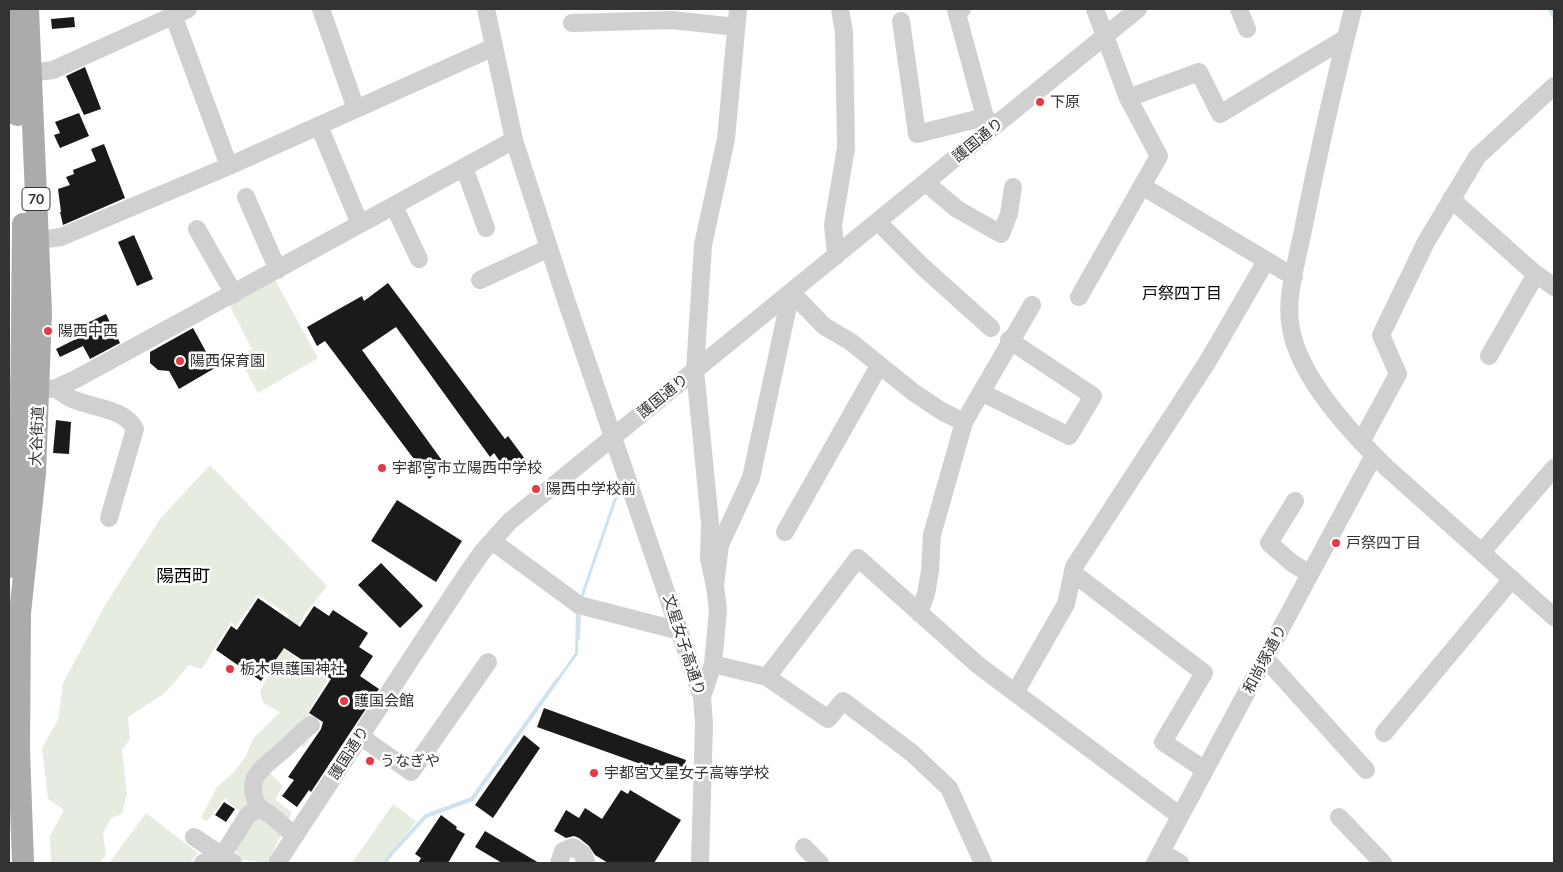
<!DOCTYPE html>
<html>
<head>
<meta charset="utf-8">
<style>
  body { margin:0 }
  #map { position:relative; width:1563px; height:872px; overflow:hidden; background:#fff; font-family:Lato,sans-serif }
  canvas { display:block }
  .frame { position:absolute; inset:0; border:10px solid #333; pointer-events:none }
</style>
</head>
<body>
<div id="map">
<canvas width="1563" height="872"></canvas>
<div class="frame"></div>
</div>
<script>
const g = document.querySelector('canvas').getContext('2d');
g.lineJoin = 'round';
function fill(path, color) { g.fillStyle = color; g.fill(path, 'evenodd'); }
function trace(path, color, width, dash) { g.strokeStyle = color; g.lineWidth = width; g.lineCap = dash ? 'butt' : 'round'; g.setLineDash(dash || []); g.stroke(path); }
function drawText(font, color, halo, rows, align = 'center') {
  g.font = font + ' Lato,"Noto Sans JP",sans-serif'; g.lineWidth = 5; g.setLineDash([]); g.textBaseline = 'middle'; g.strokeStyle = halo; g.fillStyle = color; for (const [text, x, y, turn = 0] of rows) {
    g.save(); g.translate(x, y); g.rotate((+turn || 0) * Math.PI / 180); g.textAlign = isNaN(turn) ? turn : align; if (halo) g.strokeText(text, 0, 0); g.fillText(text, 0, 0); g.restore();
  }
}
fill(new Path2D(`
  M275,280l43,78 -60,35 -19,-36 13,-8 -23,-45z
  M210,465l117,121 -23,29 -20,34 43,31 -19,33 12,11 -16,23 -7,-3 -32,24 18,18 -8,13 17,14 -25,50 -31,-4 5,-46 -16,-15 -18,23 -6,-3 16,-31 17,-15 12,-16 7,-17 27,-27 -17,-9 -3,-12 20,-36 -10,-7 19,-33 -31,-20 -22,31 -5,-4 -29,47 -13,-4 -24,28 -37,24 2,22 -8,11 5,44 -5,20 -11,4 -8,15 3,22 -6,8h-49l-1,-27 14,-26 -16,-11 -6,-51 16,-28 5,-37 41,-76 56,-88z
  M393,804l23,17 -31,42h-33z
  M146,813l52,40 -8,10h-81z`), '#e6ecdf');
fill(new Path2D(`
  M618,496l-36,105 -3,-1 35,-102z
  M576,611h2v43l-21,29 -2,-2 20,-28z`), '#cfe2ee');
trace(new Path2D(`
  M1550,9l4,8
  M578,638l1,-23
  M385,863l6,-9 35,-38 46,-17 86,-120`), '#cfe2ee', 4);
fill(new Path2D(`
  M74,17l1,10 -23,2 -1,-10z
  M85,67l16,42 -17,6 -18,-39z
  M79,113l10,23 -29,12 -6,-13 6,-2 -5,-11z
  M104,144l21,54 -62,27 -3,-13h1l-3,-23 12,-4 -4,-8 8,-3 -1,-4 23,-9 -5,-12z
  M134,235l19,44 -16,7 -19,-44z
  M388,283l117,156 3,-3 17,23 -17,14 -14,-20 -4,4 -94,-130 -34,23 84,116 -17,13 -104,-138 -8,5 -10,-19 55,-31 2,5z
  M106,314l14,29 -30,16 -7,-13 -23,11 -4,-8 24,-12 -5,-8z
  M193,328l22,40 -36,21 -10,-18 -11,-1 -8,-7v-11z
  M56,420l15,2 -2,32 -16,-1z
  M397,500l65,41 -26,41 -65,-41z
  M381,563l42,43 -23,22 -42,-43z
  M258,598l42,29 14,-21 15,10 4,-6 35,23 -9,14 14,9 -13,20 19,13 -68,103 -2,-2 -12,17 -15,-11 12,-16 -6,-3 33,-48 2,-7 -14,-9 22,-34 -47,-31 -23,33 -45,-31 15,-24 6,4z
  M544,708l142,52 -6,18 -143,-51z
  M524,735l16,13 -47,70 -18,-13z
  M621,790l7,4 2,-4 51,30 -27,43h-46l-13,-8 -6,-9 -10,-8 -5,-2 -8,2 -12,-7 12,-21 13,8 6,-10 17,11z
  M224,802l11,7 -9,13 -11,-7z
  M441,815l16,12 -1,2 9,5 -17,29h-30l3,-5 -6,-4z
  M485,831l54,32h-37l-27,-16z`), '#1a1a1a');
trace(new Path2D(`
  M171,9l58,157
  M321,9l35,100
  M486,9l28,131 52,160 136,397 2,27 -4,139
  M962,9l-6,1 29,107
  M1239,9l8,20
  M1353,9c-19,75 -36,150 -51,226 -6,30 -17,64 -11,94 9,50 61,105 96,139l167,149
  M901,21l16,113 68,-17 10,9
  M572,23l100,-3 64,7
  M31,73l22,-3 135,-61
  M1128,98l71,-26 21,42 126,-76
  M319,126l41,98
  M464,167l22,61
  M926,183l31,26 44,25 8,-20 4,-27
  M1142,186l152,91
  M246,197l32,73
  M1451,199l81,72 22,16
  M394,206l25,53
  M878,222l45,45 68,61
  M197,229l37,65
  M39,240l22,-3 168,-71 265,-119
  M836,256l-3,-31 13,-77 -2,-116 -4,-23
  M480,280l69,-32
  M791,292l33,34 27,16 62,50 30,20 21,10
  M1079,297l80,-141 -31,-58 -33,-89
  M1489,356l47,-82
  M9,388l45,1 22,-10 438,-239
  M57,388c17,22 66,15 78,41l-26,89
  M983,393l86,43 24,-40 -84,-56
  M1361,442l37,-68 -17,-39 45,-93 51,-85 77,-71
  M1295,501l-26,42 23,20 18,11
  M785,532l94,-166
  M492,541l87,64 101,26
  M1482,552l72,-84
  M1073,573l131,100 -41,69 42,28
  M715,586l-6,-27 1,-36 -15,-153 8,-125 23,-106 12,-130
  M919,613l7,-19 4,-23 2,-36 32,-113 68,-117
  M1265,658l101,112
  M713,664l54,13 91,-119 120,107 202,151
  M767,677l61,42 15,-18 69,52 37,35 34,75
  M1015,693l51,-89 8,-37 134,-206 58,-100
  M702,697l11,-33 5,-54 -3,-24 5,-41 31,-67 40,-186
  M1384,733l128,-154
  M360,736l51,36 77,-110
  M259,808c-16,-31 2,-38 23,-57 11,-9 17,-18 29,-26
  M1339,817l44,46
  M194,837l39,26
  M804,847l16,16
  M1161,852l19,11
  M203,863l19,-7 26,-41 11,-7 12,7 24,21
  M277,863l189,-288 17,-24 27,-30 628,-512
  M559,863l4,-12 10,-4 10,7 3,7 -2,2
  M1155,863l219,-408`), '#d0d0d0', 18);
trace(new Path2D(`
  M10,9l7,106
  M9,567l12,-148 2,-195
  M23,863l-4,-113 1,-137 15,-140 6,-161 -13,-303`), '#ababab', 22);
for (const [x, y, r, color] of [
  [1040,102,5,"#e63946"],
  [48,331,5,"#e63946"],
  [180,361,5,"#e63946"],
  [382,468,5,"#e63946"],
  [536,489,5,"#e63946"],
  [1336,543,5,"#e63946"],
  [230,669,5,"#e63946"],
  [344,701,5,"#e63946"],
  [370,761,5,"#e63946"],
  [594,773,5,"#e63946"]
]) { const dot = new Path2D(); dot.arc(x, y, r, 0, 2 * Math.PI); g.fillStyle = color; g.fill(dot); trace(dot, '#fff', 2); }
for (const [x, y, w] of [
  [36,199,28]
]) { const box = new Path2D(); box.roundRect(x - w / 2, y - 11.5, w, 23, 4); g.fillStyle = '#fff'; g.fill(box); trace(box, '#333', 1); }
drawText('bold 14px', '#333', null, [
  ["70",36,199]
]);
drawText('15px', '#333', '#fff', [
  ["下原",1050,102],
  ["陽西中西",58,331],
  ["陽西保育園",190,361],
  ["宇都宮市立陽西中学校",392,468],
  ["陽西中学校前",546,489],
  ["戸祭四丁目",1346,543],
  ["栃木県護国神社",240,669],
  ["護国会館",354,701],
  ["うなぎや",380,761],
  ["宇都宮文星女子高等学校",604,773]
], 'left');
drawText('15px', '#333', '#fff', [
  ["護国通り",978,140,-39],
  ["護国通り",663,396,-39],
  ["大谷街道",37,436,-87],
  ["文星女子高通り",684,645,72],
  ["和尚塚通り",1265,659,-62],
  ["護国通り",349,753,-57]
]);
drawText('16px', '#000', '#fff', [
  ["戸祭四丁目",1182,294]
]);
drawText('18px', '#000', '#fff', [
  ["陽西町",183,576]
]);
</script>
</body>
</html>
